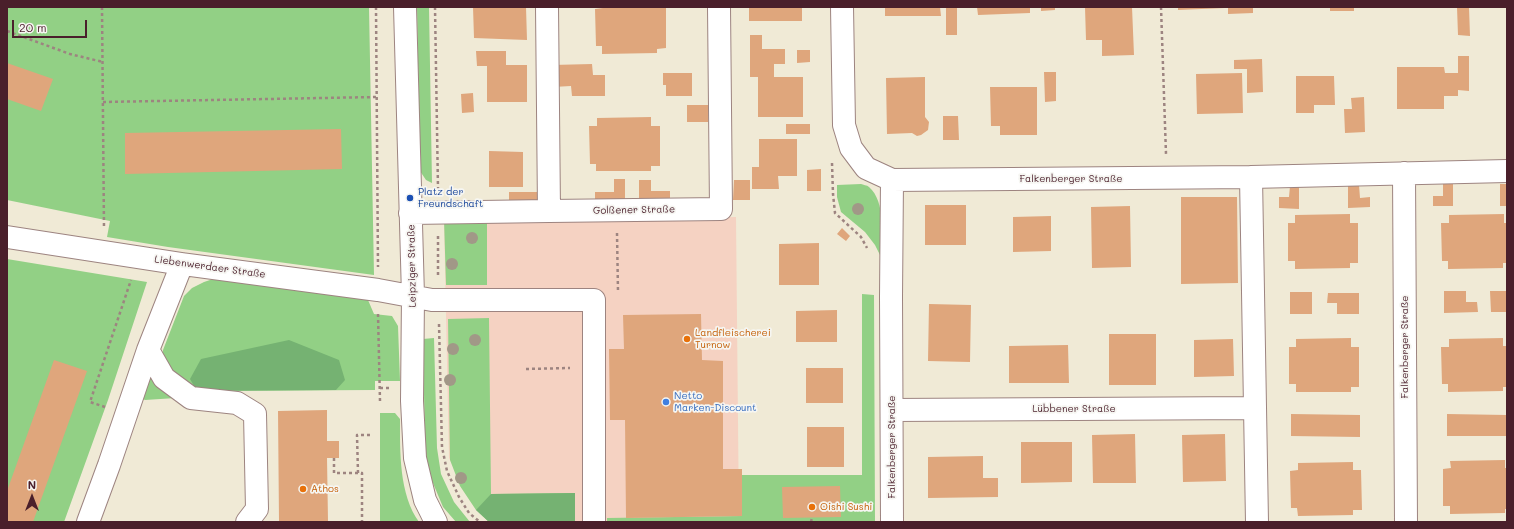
<!DOCTYPE html>
<html>
<head>
<meta charset="utf-8">
<style>
  body { margin:0 }
  #map { position:relative; width:1514px; height:529px; overflow:hidden; background:#f0ead6; font-family:Mali,sans-serif }
  canvas { display:block }
  .frame { position:absolute; inset:0; border:8px solid #4a1f2b; pointer-events:none }
  .north { position:absolute; left:12px; top:477px; width:40px; height:40px; -webkit-text-stroke:3px #f6f6f2; paint-order:stroke; rotate:0deg; font-size:11px; font-weight:700; line-height:16px; text-align:center; color:#4a1f2b }
  .north::after { content:''; display:block; margin:auto; width:14px; height:18px; background:#4a1f2b; clip-path:polygon(50% 0,100% 100%,50% 72%,0 100%) }
  .scale { position:absolute; left:12px; top:20px; width:75px; height:18px; box-sizing:border-box; border:2px solid #4a1f2b; border-top:0; padding-left:5px; font-size:12px; line-height:14px; white-space:nowrap; color:#4a1f2b; -webkit-text-stroke:3px #f6f6f2; paint-order:stroke }
</style>
</head>
<body>
<div id="map">
<canvas width="1514" height="529"></canvas>
<div class="frame"></div>
<div class="north">N</div>
<div class="scale">20 m</div>
</div>
<script>
const g = document.querySelector('canvas').getContext('2d');
g.lineJoin = 'round';
function fill(path, color) { g.fillStyle = color; g.fill(path, 'evenodd'); }
function trace(path, color, width, dash) { g.strokeStyle = color; g.lineWidth = width; g.lineCap = dash ? 'butt' : 'round'; g.setLineDash(dash || []); g.stroke(path); }
function drawText(font, color, halo, rows, align = 'center') {
  g.font = font + ' Mali,sans-serif'; g.lineWidth = 3.5; g.setLineDash([]); g.textBaseline = 'middle'; g.strokeStyle = halo; g.fillStyle = color; for (const [text, x, y, turn = 0] of rows) {
    g.save(); g.translate(x, y); g.rotate((+turn || 0) * Math.PI / 180); g.textAlign = isNaN(turn) ? turn : align; if (halo) g.strokeText(text, 0, 0); g.fillText(text, 0, 0); g.restore();
  }
}
fill(new Path2D(`
  M736,217l3,305h-244l-22,-17 -24,-47 -5,-238z`), '#f5d2c2');
fill(new Path2D(`
  M7,7h362l5,268 -206,-28 -61,-10 3,-16 -103,-21z
  M417,7h12l3,176 -6,-3 -6,-9z
  M861,184c2,1 6,1 8,3 17,14 13,52 13,72l-7,-14 -10,-13 -24,-20 -4,-15v-12z
  M444,219h43v66h-41z
  M7,259l140,23 -39,118 -44,122h-57z
  M213,279l155,21 6,14 18,2 6,10 2,55h-25v9l-178,1 -16,-7 -18,-23v-11l21,-54 8,-8 12,-6z
  M862,294l12,1 1,227h-268v-4l135,-2v-41h120z
  M489,318l2,176 84,-1v29h-86l-13,-12 -16,-24 -10,-26 -2,-141z
  M434,338l3,110 4,26 13,28 16,20h-14l-13,-15 -13,-31 -5,-28 -2,-109z
  M147,365l29,33 -31,2 -6,-3z
  M380,413h15l5,6c0,33 -1,75 19,103h-39z`), '#92d085');
fill(new Path2D(`
  M289,340l50,20 6,20 -9,10 -139,1 -7,-12 11,-20z
  M575,493v29h-86l-13,-12 15,-16z`), '#75b272');
fill(new Path2D(`
  M473,7h53l1,33 -53,-2z
  M603,7l63,1v40l-9,1v4l-55,1v-8h-6l-1,-37 8,-1z
  M749,7h53v14h-53z
  M885,7h55l1,9h-56z
  M946,7h11v28h-11z
  M977,7h53v6l-52,2z
  M1041,7h14v3l-14,1z
  M1085,7h47l2,48 -32,1v-16h-16z
  M1178,7h47v1l-47,2z
  M1228,7h25v6l-25,1z
  M1330,7h24v4h-24z
  M1457,7h12l1,29 -12,-1z
  M750,35h12v14h23v15h-11v13h29v40h-45v-40h-8z
  M797,50h13v12l-13,1z
  M476,51h30v14h21v37h-40v-36h-10z
  M1458,56h11v35l-11,-1v6h-14v13h-47v-42h47l1,6h13z
  M1262,59l1,33 -16,1v-24h-13v-9z
  M7,63l46,16 -12,32 -34,-12z
  M592,64l1,11h12v21h-33l-1,-10 -18,1 -1,-22z
  M1044,72h12v29l-11,1z
  M663,73h29v23h-26v-11h-3z
  M1242,73l1,40 -46,1 -1,-40z
  M1296,76h38l1,29h-21v8h-18z
  M925,77v40l4,5 -1,8 -7,5 -4,1 -5,-3 -25,1 -1,-56z
  M990,87h47v48h-37v-9h-9z
  M473,93l1,19 -12,1 -1,-19z
  M1364,97l1,35 -20,1 -1,-24h8l-1,-11z
  M687,105h21v17h-21z
  M943,116h15l1,24h-16z
  M651,117v9h9v40h-9v5h-55v-7h-6l-1,-38h8v-8z
  M786,124h24v10h-24z
  M341,129l1,40 -217,5v-41z
  M759,139h38v37h-19l1,13h-27v-22h7z
  M489,151l34,1v35h-34z
  M821,169v22h-14v-21z
  M614,179h11v24h-30v-11h19z
  M639,180h12v11h19v12h-31z
  M734,180h16v20h-17z
  M1443,184h10v22h-20v-10h10z
  M1500,184h7v22h-7z
  M1348,185h11l1,13 10,-1v10l-22,1z
  M1290,186h9v23l-20,-1v-11h10z
  M509,192h31v14h-31z
  M1181,197h56l1,86 -57,1z
  M925,205h41v40h-41z
  M1130,206l1,61 -39,1 -1,-61z
  M1350,214v9h8v40h-8v5l-55,1v-8h-7v-38h7v-8z
  M1504,214v9h3v40h-4v5l-55,1v-8h-6l-1,-38h8v-8z
  M1051,216v35l-38,1v-35z
  M842,228l8,8 -4,5 -9,-7z
  M819,243v42h-40v-41z
  M1444,291h22v11h11l1,10 -34,1z
  M1490,291h17v21h-16z
  M1290,292h22v22h-22z
  M1328,293h31v21h-22v-11h-10z
  M929,304l42,1 -1,57 -42,-1z
  M837,310v32h-41v-31z
  M701,314l1,46 21,1v108h19v47l-116,2 -1,-98h-15l-1,-71h15l-1,-34z
  M1109,334h47v51h-47z
  M1351,338v9h8v40h-8v5h-55v-8h-7v-37h7v-8z
  M1503,338v8h4v41h-4v4l-55,1v-8h-6l-1,-37h8v-8z
  M1233,339l1,37 -40,1v-37z
  M1068,345l1,38h-60v-37z
  M54,360l33,11 -54,151h-26v-31z
  M806,368h37v35h-37z
  M327,410v31h12v17h-12l1,63h-49l-1,-110z
  M1291,414l69,1v22l-69,-1z
  M1447,414l60,1v21h-60z
  M807,427h37v40h-37z
  M1135,434l1,49h-43l-1,-48z
  M1225,434l1,47 -43,1 -1,-47z
  M1021,442h51v40l-51,1z
  M983,456v22h15v19l-70,1v-41z
  M1505,460v8h2v41h-2v4l-55,1v-8h-7v-37l8,-1 -1,-7z
  M1353,462v8h8l1,40h-9v5l-55,1 -1,-8h-6l-1,-37 8,-1v-7z
  M840,486l1,31 -58,1 -1,-31z`), '#dfa67c');
const minor = new Path2D(`
  M405,7l8,289 -1,105 3,57 10,42 11,22
  M547,7l2,204 172,-2 -2,-202
  M842,7l2,118 7,23 15,20 26,12 -1,117 1,225
  M1404,173l2,349
  M1251,177l6,345
  M892,180l359,-3 256,-6
  M410,213l139,-2
  M7,237l175,27 196,26 54,10h162v222
  M148,350l16,28 27,20 46,5 18,11 2,95 -10,13
  M892,410l363,-2
  M88,522l21,-57 39,-115 34,-86`);
trace(minor, '#9d8480', 24);
trace(new Path2D(`
  M102,7l2,221
  M376,7l2,260
  M435,7l3,182
  M1161,7l5,147
  M7,31l63,23 33,8
  M103,102l274,-5
  M832,163l1,31 2,19 26,24 6,11
  M617,233l1,59
  M438,236v39
  M378,314l2,87
  M439,324l3,123 5,24 12,26 10,16 11,9
  M526,369l44,-1
  M380,388h9
  M105,407l-15,-5 41,-122
  M334,458v15h28v49
  M358,473l-1,-38h13
  M811,522l1,-4`), '#9d8480', 2.5, [3, 3]);
trace(minor, '#fff', 22);
g.fillStyle = '#a19887';
for (const [x, y] of [
  [858,209],
  [472,238],
  [452,264],
  [475,340],
  [453,349],
  [450,380],
  [461,478]
]) { g.beginPath(); g.arc(x, y, 6, 0, 2 * Math.PI); g.fill(); }
for (const [x, y, r, color] of [
  [410,198,4,"#1a4fb4"],
  [687,339,4,"#e8710a"],
  [666,402,4,"#3f7fe0"],
  [303,489,4,"#e8710a"],
  [812,507,4,"#e8710a"]
]) { const dot = new Path2D(); dot.arc(x, y, r, 0, 2 * Math.PI); g.fillStyle = color; g.fill(dot); trace(dot, '#f6f6f2', 1.5); }
drawText('10px', '#4a1f2b', '#f6f6f2', [
  ["Falkenberger Straße",1071,179],
  ["Golßener Straße",634,210,-1],
  ["Leipziger Straße",412,266,-91],
  ["Liebenwerdaer Straße",210,267,8],
  ["Falkenberger Straße",1405,347,-90],
  ["Lübbener Straße",1074,409],
  ["Falkenberger Straße",892,447,-90]
]);
drawText('10px', '#164399', '#f6f6f2', [
  ["Platz der",418,192],
  ["Freundschaft",418,204]
], 'left');
drawText('10px', '#c56008', '#f6f6f2', [
  ["Landfleischerei",695,333],
  ["Turnow",695,345],
  ["Athos",311,489],
  ["Oishi Sushi",820,507]
], 'left');
drawText('10px', '#366cbe', '#f6f6f2', [
  ["Netto",674,396],
  ["Marken-Discount",674,408]
], 'left');
</script>
</body>
</html>
